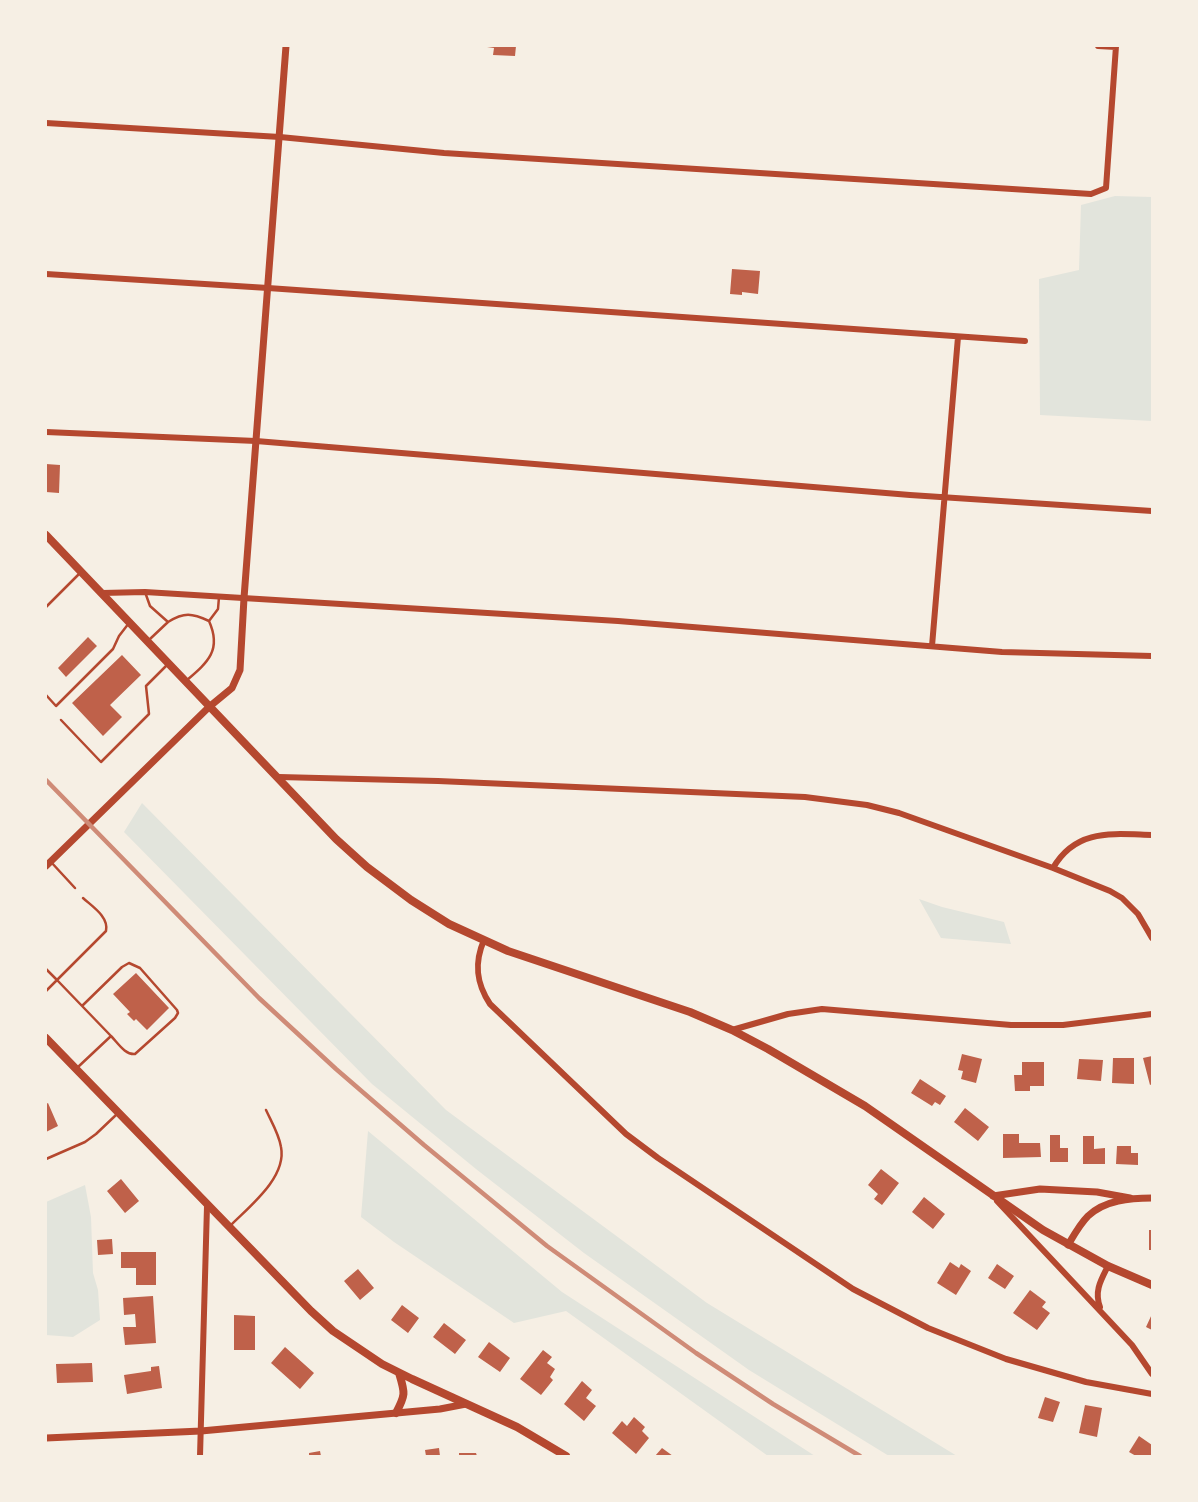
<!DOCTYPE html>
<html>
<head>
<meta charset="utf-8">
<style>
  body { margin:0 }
  #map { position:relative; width:1198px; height:1502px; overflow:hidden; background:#f6efe4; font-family:"Alegreya Sans",sans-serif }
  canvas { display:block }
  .frame { position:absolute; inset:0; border:47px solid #f6efe4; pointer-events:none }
</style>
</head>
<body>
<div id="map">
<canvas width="1198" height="1502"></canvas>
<div class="frame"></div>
</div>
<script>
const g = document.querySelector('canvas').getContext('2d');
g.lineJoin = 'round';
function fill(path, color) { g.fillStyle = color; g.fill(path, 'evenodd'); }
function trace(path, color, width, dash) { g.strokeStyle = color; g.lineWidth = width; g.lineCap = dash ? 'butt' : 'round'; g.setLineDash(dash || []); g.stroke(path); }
fill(new Path2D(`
  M1115,196l37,1v224l-112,-6 -1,-136 40,-9 2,-65z
  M142,803l304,307 261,193 250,153h-68l-140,-86 -165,-117 -108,-84 -104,-85 -248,-252z
  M919,899l23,8 62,15 7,22 -70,-6z
  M368,1131l194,161 253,164h-47l-202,-145 -52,12 -120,-81 -33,-25z
  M85,1185l6,32 2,56 5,17 2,30 -27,17 -27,-2v-133z`), '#e2e4dc');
fill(new Path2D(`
  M487,46h29l-1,10 -22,-1 1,-7 -7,-1z
  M732,269l28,2 -2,23 -16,-2v3l-12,-1z
  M46,464l14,1 -1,28 -13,-1z
  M88,637l9,9 -31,31 -8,-9z
  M122,655l19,20 -31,30 12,12 -19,19 -31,-33z
  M136,973l33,35 -22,22 -11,-11 -2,2 -7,-7 3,-2 -17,-18z
  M962,1054l20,5 -6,24 -15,-4 2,-8 -5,-1z
  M1152,1056v28l-2,1 -7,-27z
  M1113,1058h21v26l-22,-1z
  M1079,1059l24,1 -2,21 -24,-2z
  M1022,1062h22v24h-14v5h-15l-1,-16h8z
  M920,1079l26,17 -6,9 -5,-3 -3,4 -21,-13z
  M48,1103l10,23 -12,6v-28z
  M965,1108l24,19 -11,14 -24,-19z
  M1003,1134h16v9h21l1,14 -38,1z
  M1050,1135h10v13h8v14h-18z
  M1083,1136h11v13l11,-1v16h-22z
  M1117,1146h14v7h7v12l-22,-1z
  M881,1169l18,14 -17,22 -8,-6 4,-5 -10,-9z
  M121,1179l18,22 -14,12 -18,-22z
  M924,1197l21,17 -12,15 -21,-17z
  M1149,1230h3v20h-3z
  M112,1239l1,15 -15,1 -1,-15z
  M121,1252h35v33h-20v-17h-15z
  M950,1262l9,6 2,-4 10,7 -15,24 -19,-12z
  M997,1264l17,12 -9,13 -17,-11z
  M358,1269l16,19 -14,12 -16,-19z
  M1030,1290l16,12 -4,5 8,6 -13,17 -24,-17z
  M153,1296l3,47 -31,2 -2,-18h13l-1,-13 -11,1 -1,-17z
  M402,1305l17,13 -11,15 -17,-13z
  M1152,1314v16l-6,-3z
  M234,1315l21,1v34h-21z
  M444,1323l22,17 -11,14 -22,-17z
  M489,1342l21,16 -10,14 -22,-15z
  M285,1347l29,26 -14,16 -29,-26z
  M543,1350l9,7 -5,6 8,6 -5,8 3,3 -12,15 -21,-16z
  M92,1363l1,19 -36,1 -1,-19z
  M159,1366l3,22 -35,6 -3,-19 27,-4v-4z
  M582,1381l10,9 -6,8 10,8 -12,15 -20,-17z
  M1045,1397l15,5 -7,20 -15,-4z
  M1085,1405l17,3 -5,29 -18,-4z
  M634,1417l11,10 -3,4 7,7 -13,16 -24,-21 10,-12 5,5z
  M1139,1436l13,9v11h-16l-7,-4z
  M439,1448l1,8h-14l-1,-6z
  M662,1448l11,8h-18z
  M320,1451l1,5h-12v-3z
  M459,1453h17l1,3h-18z`), '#bf614a');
trace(new Path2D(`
  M145,592l5,14 18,16c16,-10 24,-9 41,-1 13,29 -1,41 -22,59
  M46,607l33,-33
  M209,621l9,-12 1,-12
  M150,639l18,-17
  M46,695l10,11 57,-57 6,-13 10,-13
  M61,720l40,42 48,-48 -3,-28 21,-21
  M51,862l24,26
  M46,969l11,11 49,-49c3,-14 -13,-24 -23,-33
  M46,991l11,-11 54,56 -33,31
  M82,1006l40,-39 7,-4 11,5 37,42 1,3 -3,5 -40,36c-10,1 -17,-11 -24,-18
  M46,1159l39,-17 11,-8 20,-19
  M231,1225c19,-19 56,-48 50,-78 -2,-13 -10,-26 -15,-37`), '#b5482f', 2.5);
trace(new Path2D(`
  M1098,46l18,1
  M46,123l234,14 164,16 647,41 15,-6 10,-142
  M46,274l222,14 757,53
  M46,432l210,9 654,54 242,16
  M102,593l43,-1 473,29 384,31 150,4
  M932,646l26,-309
  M279,777l159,4 367,16 62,8 32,8 154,55 57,23 12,7 16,16 14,24
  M1053,868c23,-40 60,-34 99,-33
  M484,940c-10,23 -8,43 6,64l136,130 32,24 195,131 75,39 78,31 80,23 66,12
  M732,1030l56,-16 34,-5 189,16h52l89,-11
  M997,1201l135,144 20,29
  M1100,1307c-6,-16 1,-27 8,-41
  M200,1456l7,-250`), '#b5482f', 6);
trace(new Path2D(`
  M46,866l163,-159 23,-19 8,-18 4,-72 42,-552
  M993,1196l47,-7 57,3 33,6
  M1068,1245c6,-10 12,-21 20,-29 17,-16 42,-18 64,-18
  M46,1438l155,-7 239,-22 26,-5`), '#b5482f', 7);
trace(new Path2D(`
  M46,535l290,304 31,28 44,33 38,24 59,27 182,61 42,18 36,19 97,57 178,124 65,36 44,19
  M46,1038l265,273 22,20 49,33 30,15 105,48 49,29
  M396,1413c10,-19 9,-20 3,-40`), '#b5482f', 8);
trace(new Path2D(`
  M46,780l213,218 77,71 88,76 123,101 149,107 77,51 87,52`), '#cf8b77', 4.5);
</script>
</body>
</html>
